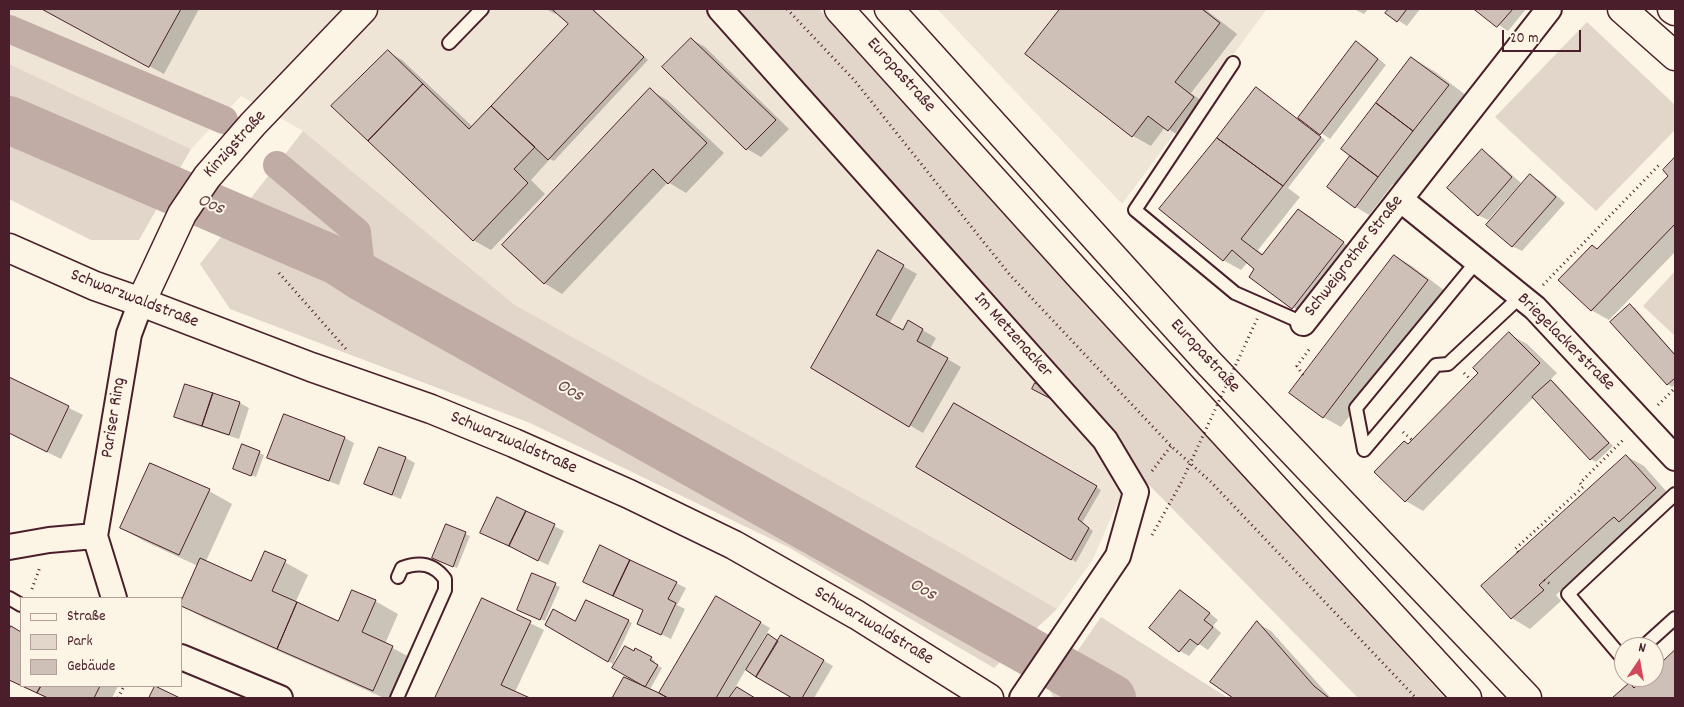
<!DOCTYPE html>
<html>
<head>
<meta charset="utf-8">
<style>
  body { margin:0 }
  #map { position:relative; width:1684px; height:707px; overflow:hidden; background:#fcf5e5; font-family:Dekko,sans-serif }
  canvas { display:block }
  .frame { position:absolute; inset:0; border:10px solid #4a1f2b; pointer-events:none }
  .legend { position:absolute; left:20px; top:597px; width:162px; height:90px; box-sizing:border-box; background:#fcf5e5; border:1px solid #b59f9b; margin:0; padding:6px 9px; list-style:none; font-size:15px; color:#4a1f2b }
  .legend li { display:flex; align-items:center; gap:10px; height:25px }
  .legend b { width:25px; border:1px solid #b59f9b }
  .north { position:absolute; left:1614px; top:637px; width:50px; height:50px; box-sizing:border-box; background:#fcf5e5; border:1px solid #b59f9b; border-radius:50%; rotate:12deg; font-size:14px; font-weight:700; line-height:20px; text-align:center; color:#4a1f2b }
  .north::after { content:''; display:block; margin:auto; width:18px; height:22px; background:#d1495b; clip-path:polygon(50% 0,100% 100%,50% 72%,0 100%) }
  .scale { position:absolute; left:1502px; top:30px; width:79px; height:22px; box-sizing:border-box; border:2px solid #4a1f2b; border-top:0; padding-left:6px; font-size:15px; line-height:18px; white-space:nowrap; color:#4a1f2b; -webkit-text-stroke:4px #fcf5e5; paint-order:stroke }
</style>
</head>
<body>
<div id="map">
<canvas width="1684" height="707"></canvas>
<div class="frame"></div>
<ul class="legend">
<li><b style="height:6px;background:#fcf5e5"></b>Straße</li>
<li><b style="height:14px;background:#e2d5ca"></b>Park</li>
<li><b style="height:14px;background:#cfc0b7"></b>Gebäude</li>
</ul>
<div class="north">N</div>
<div class="scale">20 m</div>
</div>
<script>
const g = document.querySelector('canvas').getContext('2d');
g.lineJoin = 'round';
function fill(path, color) { g.fillStyle = color; g.fill(path, 'evenodd'); }
function trace(path, color, width, dash) { g.strokeStyle = color; g.lineWidth = width; g.lineCap = dash ? 'butt' : 'round'; g.setLineDash(dash || []); g.stroke(path); }
function drawText(font, color, halo, rows, align = 'center') {
  g.font = font + ' Dekko,sans-serif'; g.lineWidth = 4; g.setLineDash([]); g.textBaseline = 'middle'; g.strokeStyle = halo; g.fillStyle = color; for (const [text, x, y, turn = 0] of rows) {
    g.save(); g.translate(x, y); g.rotate((+turn || 0) * Math.PI / 180); g.textAlign = isNaN(turn) ? turn : align; if (halo) g.strokeText(text, 0, 0); g.fillText(text, 0, 0); g.restore();
  }
}
fill(new Path2D(`
  M9,9h710l414,459 -41,93 -35,48 -91,-53 -451,-251 -212,-174 -62,-35 -50,53 -182,-85z
  M937,9h330l-145,195z`), '#eee5d7');
fill(new Path2D(`
  M720,9h99l252,275 374,414h-87l-253,-258z
  M1587,22l88,83v25l-79,81 -101,-94z
  M9,64l182,85 -52,91h-48l-82,-41z
  M303,131l212,174 451,251 91,53 -63,59 -206,-121 -258,-124 -300,-114 -30,-45z
  M1675,271v65l-32,-30z
  M1101,617l127,81h-174l-4,-7z`), '#e2d5ca');
fill(new Path2D(`
  M44,9h155l-35,65z
  M546,9h47l55,51 -94,101 -4,-2 -19,21 14,14 -54,56 -18,-10 -85,-188 14,8 71,67 97,-103 -13,-12 -2,2z
  M1062,9h143l32,25 -46,59 20,15 -25,32 -21,-13 -14,19 -18,-10 -106,-83z
  M1354,9h14l-4,5z
  M1390,9h30l-13,17 -20,-13z
  M1476,9h50l-18,22z
  M691,39l14,8 84,82 -28,28 -14,-8 -83,-82z
  M1356,42l10,6 20,17 -56,74 -27,-19 -2,2 24,18 -37,48 12,9 -42,53 6,5 35,-45 15,9v3l34,24 1,-1 11,8 -50,65 -17,-11 -45,-45 -7,8 -18,-10 75,-140z
  M1412,58l22,13 37,28 -69,91 -9,-6 -24,31 -13,-8v-46z
  M650,90l17,10 57,53 -38,40 -18,-11 -106,112 -18,-11z
  M1482,151l9,5 30,27 -33,37 -10,-5z
  M1675,159v93l-66,68 -18,-10 7,-60 72,-75 -6,-5z
  M1531,176l9,5 25,22 -43,48 -10,-5z
  M878,252l39,22 -28,50 14,8 6,-10 27,16 -6,11 31,18 -38,66 -111,-65z
  M1395,256l17,10 33,25 -104,136 -18,-10z
  M1630,305l5,3 40,46v30l-3,3 -4,-3 -56,-62z
  M1509,334l18,10 30,29 -7,7 6,4 57,62 -17,16 -5,-3 -57,-62 -111,114 -17,-10 3,-56 70,-72z
  M9,378l74,37 -22,44 -52,-26z
  M240,403l9,5 -10,31 -54,-17 -10,-6z
  M954,405l147,85 -19,33 11,8 -17,31 -158,-96z
  M284,416l61,22 9,5 -15,42 -61,-22 -9,-5z
  M243,446l21,9 -8,22 -17,-6z
  M1626,456l18,10 29,33 -47,33 -70,63 5,6 -31,28 -18,-11 -30,-32z
  M406,458l9,5 -14,36 -26,-10 -9,-5z
  M209,491l23,13 -26,57 46,22 14,-31 42,23 -13,28 44,20 36,-22 23,13 -13,30 30,16 -17,38h-14l-180,-80 -23,-13 17,-39 -54,-25 -23,-13z
  M498,499l66,32 -16,34 -57,-27z
  M446,526l24,10 -13,32 -19,-8z
  M533,574l27,13 -15,34 -22,-9z
  M676,583l10,5 -9,17 8,4 -14,30 -23,-11z
  M1181,591l9,6 28,23 -5,6 8,7 -13,17 -9,-6 -10,12 -9,-5z
  M717,597l53,31 -19,32 2,1 25,-19 3,-5 52,29 -19,32h-19l-49,-29 -17,29h1h-60l-9,-5z
  M483,600l61,30 -29,62 12,6h-91z
  M628,621l4,2 -19,41 -66,-40z
  M1257,623l14,8 60,67h-96l-23,-16z
  M9,627l12,6v53h97l-6,12h-65l-38,-18z
  M1675,652v46h-61l16,-14 6,4 12,-11h6v-5z
  M651,658l4,3 -1,3 8,4 -13,23 14,7h-45l-3,-2 28,-11 -29,-18z`), '#0003');
trace(new Path2D(`
  M9,29l215,91
  M277,165l80,67 5,45`), '#c0aca5', 28);
trace(new Path2D(`
  M9,120l328,141 25,16 750,421`), '#c0aca5', 48);
const building = new Path2D(`
  M42,9h139l-32,58z
  M552,9h40l52,48 -96,103 -57,-54 77,-82z
  M1060,9h142l18,14 -45,59 19,15 -26,34 -20,-15 -16,21 -107,-83z
  M1389,9h18l-10,13 -12,-9z
  M1474,9h39l-16,18z
  M691,38l85,82 -30,30 -84,-83z
  M1356,41l22,18 -58,76 -22,-17z
  M388,50l35,34 -55,57 -37,-35z
  M1411,57l38,28 -36,46 -37,-28z
  M423,84l46,45 22,-23 44,41 -21,22 14,14 -55,58 -105,-100z
  M1256,87l65,50 -38,49 -66,-48z
  M650,88l57,55 -39,41 -15,-15 -109,115 -42,-39z
  M1376,103l37,28 -35,46 -37,-28z
  M1217,138l66,48 -42,53 21,16 36,-46 46,33 -52,67 -43,-32 5,-8 -22,-19 -9,11 -64,-52z
  M1482,149l30,28 -34,39 -31,-28z
  M1350,156l28,21 -23,31 -28,-21z
  M1675,157v67l-84,87 -33,-31 34,-35 5,4 71,-73 -5,-6z
  M1530,174l26,23 -44,50 -26,-22z
  M878,250l26,15 -28,50 27,15 5,-10 15,9 -6,12 31,17 -39,69 -98,-59z
  M1394,255l34,25 -105,138 -34,-25z
  M1630,304l45,51v23l-8,7 -57,-63z
  M1509,332l31,31 -135,139 -31,-30 30,-31 4,3 70,-71 -5,-5z
  M9,377l60,29 -22,46 -38,-19z
  M1551,380l58,63 -19,17 -58,-63z
  M1035,383l28,13 -4,7 -27,-14z
  M185,384l28,9 -11,33 -28,-9z
  M213,393l27,9 -11,33 -27,-9z
  M954,403l143,83 -19,33 11,9 -18,32 -155,-93z
  M284,414l61,23 -16,44 -62,-23z
  M242,444l18,7 -9,25 -18,-7z
  M379,447l27,10 -14,38 -28,-11z
  M1626,455l30,33 -37,34 -5,-5 -6,5 -69,63 5,5 -33,29 -30,-33z
  M150,463l60,26 -31,66 -59,-27z
  M497,497l29,14 -17,35 -29,-13z
  M526,511l29,13 -17,37 -29,-15z
  M446,524l20,8 -13,35 -21,-9z
  M600,545l30,15 -17,36 -30,-14z
  M265,551l21,9 -14,31 25,11 -20,47 -96,-43v-5l19,-43 51,23z
  M630,560l47,22 -9,17 8,4 -15,32 -24,-11 6,-14 -30,-14z
  M532,573l24,10 -16,37 -23,-10z
  M352,590l24,10 -14,32 31,14 -20,45 -96,-42 20,-47 41,19z
  M1180,590l30,23 -6,7 9,7 -15,18 -8,-6 -11,13 -30,-24z
  M716,596l45,26 -45,76h-48l-9,-5z
  M482,598l49,23 -30,64 29,13h-95z
  M586,600l43,20 -21,42 -63,-37 8,-16 22,12z
  M1257,621l57,65 15,12h-96l-23,-16z
  M11,626l10,6v54h20l-4,7 -28,-13v-50z
  M768,634l10,7 -22,36 -10,-7z
  M781,635l43,25 -22,38h-10l-36,-21z
  M625,646l9,5 1,-3 17,9 -2,3 8,5 -13,22 -33,-19z
  M1675,650v48h-63l17,-15 5,5 12,-11h8v-7z
  M624,677l35,16 9,5h-52l-3,-1z
  M41,686h59l-6,12h-46l-11,-5z
  M155,686l25,12h-31z
  M737,687l18,11h-26z`);
fill(building, '#cfc0b7');
trace(building, '#4a1f2b', 1);
const service = new Path2D(`
  M449,43l33,-34
  M1233,63l-98,147 100,83 68,30
  M1477,261l-121,147 8,42 72,-85 12,-1 73,-68
  M9,598l12,7
  M1643,647l32,-29
  M1624,660l-56,-66 107,-100
  M397,698l48,-108v-11c-11,-15 -25,-18 -43,-11l-4,9`);
const minor = new Path2D(`
  M720,9l385,431 31,52 -18,64 -96,142
  M1400,199l135,109 140,150
  M1303,323l246,-314
  M9,547l40,-7 46,-4
  M114,598l-19,-62 34,-202 12,-32
  M181,657l99,41`);
const tertiary = new Path2D(`
  M1622,9l53,47
  M1672,9l3,2
  M9,248l86,38 46,16 170,65 120,42 83,34 115,51 105,51 123,70 132,83
  M141,302l41,-88 25,-37 46,-53 110,-115`);
const primary = new Path2D(`
  M839,9l242,268 386,421
  M889,9l317,351 321,338`);
trace(service, '#4a1f2b', 16);
trace(minor, '#4a1f2b', 28);
trace(tertiary, '#4a1f2b', 31);
trace(primary, '#4a1f2b', 31);
trace(new Path2D(`
  M787,9l68,72 155,194 161,171 40,36 205,216
  M279,273l67,76
  M1543,285l117,-121
  M1464,373l7,7
  M1303,375l-6,-9 14,-19
  M1658,405l17,-17
  M1403,432l9,8
  M1152,471l19,-25
  M1152,535l29,-52
  M1518,552l-3,-3 68,-62 -3,-4 43,-43
  M1544,580l8,5
  M32,589l8,-22
  M1634,677l5,7
  M118,698l6,-12`), '#4a1f2b', 3, [1, 4]);
trace(service, '#fcf5e5', 12);
trace(minor, '#fcf5e5', 24);
trace(tertiary, '#fcf5e5', 28);
trace(primary, '#fcf5e5', 28);
trace(new Path2D(`
  M1181,483l77,-166`), '#4a1f2b', 3, [1, 4]);
drawText('18px', '#4a1f2b', '#fcf5e5', [
  ["Europastraße",900,76,48],
  ["Kinzigstraße",236,145,-48],
  ["Schweigrother Straße",1355,257,-52],
  ["Schwarzwaldstraße",134,300,21],
  ["Im Metzenacker",1012,336,48],
  ["Briegelackerstraße",1565,343,45],
  ["Europastraße",1204,357,47],
  ["Pariser Ring",115,418,-81],
  ["Schwarzwaldstraße",513,444,23],
  ["Schwarzwaldstraße",873,627,31]
]);
drawText('italic 19px', '#6d4950', '#fcf5e5', [
  ["Oos",210,206,23],
  ["Oos",569,392,29],
  ["Oos",922,591,29]
]);
</script>
</body>
</html>
